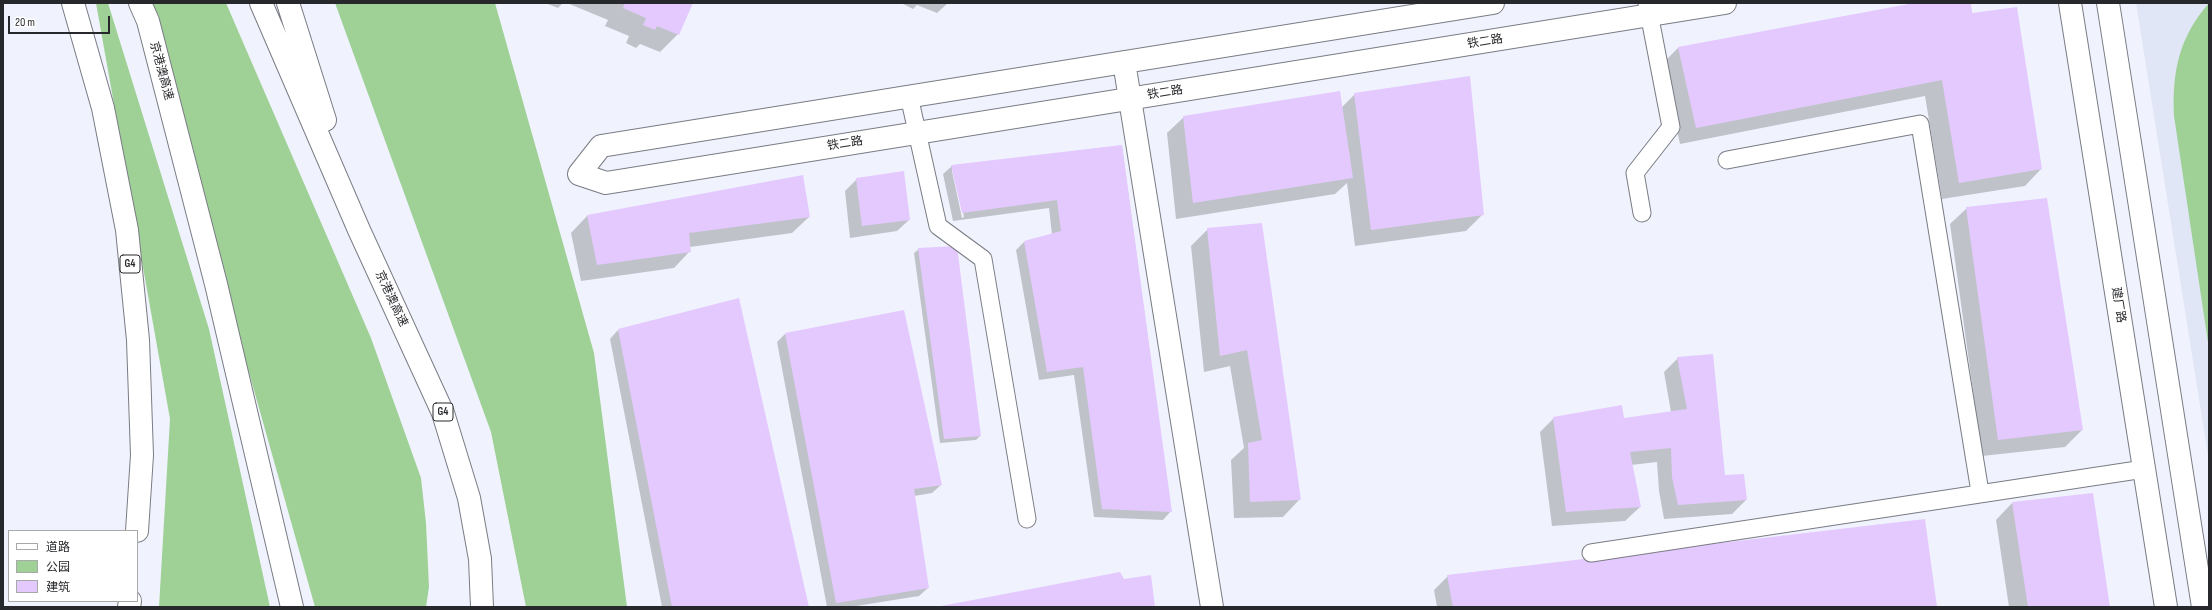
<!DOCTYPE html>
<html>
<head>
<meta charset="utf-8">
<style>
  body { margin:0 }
  #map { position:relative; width:2212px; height:610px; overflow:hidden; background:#f0f3fd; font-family:"Sofia Sans Condensed","Noto Sans SC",sans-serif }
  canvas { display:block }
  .frame { position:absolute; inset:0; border:4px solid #27282b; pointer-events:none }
  .legend { position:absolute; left:8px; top:530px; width:130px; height:72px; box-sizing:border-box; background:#fff; border:1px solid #a9a9aa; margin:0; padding:5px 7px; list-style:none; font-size:12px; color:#27282b }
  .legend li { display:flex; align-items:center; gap:8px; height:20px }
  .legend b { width:20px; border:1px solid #a9a9aa }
  .scale { position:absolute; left:8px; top:16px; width:102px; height:18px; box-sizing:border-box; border:2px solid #27282b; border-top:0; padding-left:5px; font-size:12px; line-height:14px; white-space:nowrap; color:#27282b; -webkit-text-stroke:3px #fff; paint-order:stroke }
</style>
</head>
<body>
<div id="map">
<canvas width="2212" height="610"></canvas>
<div class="frame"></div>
<ul class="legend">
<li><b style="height:5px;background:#fff"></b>道路</li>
<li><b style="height:11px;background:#9fd197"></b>公园</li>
<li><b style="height:11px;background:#e4c9fe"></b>建筑</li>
</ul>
<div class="scale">20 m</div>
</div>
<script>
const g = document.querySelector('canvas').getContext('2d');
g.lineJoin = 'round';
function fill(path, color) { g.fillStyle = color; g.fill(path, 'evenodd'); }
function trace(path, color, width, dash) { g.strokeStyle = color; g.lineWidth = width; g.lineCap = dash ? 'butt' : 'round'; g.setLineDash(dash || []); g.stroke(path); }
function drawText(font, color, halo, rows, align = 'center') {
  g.font = font + ' "Sofia Sans Condensed","Noto Sans SC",sans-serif'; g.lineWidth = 4; g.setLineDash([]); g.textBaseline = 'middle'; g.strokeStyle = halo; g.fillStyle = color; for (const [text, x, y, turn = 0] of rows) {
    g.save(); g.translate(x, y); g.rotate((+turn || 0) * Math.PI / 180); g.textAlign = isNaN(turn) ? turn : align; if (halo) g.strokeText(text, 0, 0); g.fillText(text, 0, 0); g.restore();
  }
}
fill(new Path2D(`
  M2136,3h73v459z`), '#e1e6f6');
fill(new Path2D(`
  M96,3h12l101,326 61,278h-111l11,-188z
  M145,3h81l145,335 50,140 5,45 3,64 -3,20h-111z
  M335,3h160l99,350 33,254h-101l-35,-175z
  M2209,3v346l-35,-233c-2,-44 5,-79 35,-113z`), '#9fd197');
fill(new Path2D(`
  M545,3h18l-5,5z
  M567,3h124l-13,31 -18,18 -20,-8 -4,4 -10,-5 3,-7 -24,-10 3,-6z
  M948,3l-11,10 -20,-8 -4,4 -10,-5z
  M1920,3h50l2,11 69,155 -16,17 -83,13 -17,-103 -245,48 -18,-80 16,-16z
  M1355,94l128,120 -17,17 -111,15 -8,-63 -12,11 -159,25 -9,-86 17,-16 157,-9z
  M1122,146l49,365 -8,9 -69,-3 -20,-142 -35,5 -23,-130 8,-8 28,-7 -3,-27 -96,13 -10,-47 9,-8zM952,171h2l10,46 -2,1z
  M857,179l52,41 -12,11 -47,7 -5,-47z
  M1967,208l115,222 -17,17 -83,9 -32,-232z
  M587,216l222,1 -17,16 -102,14v4l-16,17 -93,13 -10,-48z
  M1208,229l91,271 -16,17 -49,1 -3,-58 13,-12 -14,-82 -26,6 -13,-126z
  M919,249l61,187 -4,4 -36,3 -26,-190z
  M618,330l190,277h-146l-52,-268z
  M785,334l156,151 -9,8 -18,3 14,92 -9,8 -69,11h-23l-50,-265z
  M1678,358l46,118 22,24 -14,14 -68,5 -5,-28 -2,-29 -26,3 9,42 -15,14 -73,5 -12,-94 14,-14 69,1 48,-7 -7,-40z
  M2012,503l97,104h-100l-13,-87z
  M1448,576l488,31h-499l-3,-17z`), '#0003');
fill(new Path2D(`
  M625,3h68l-14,32 -22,-9 -2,4 -12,-5 3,-7 -23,-10z
  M1914,3h57l1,10 45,-6 25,162 -83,14 -17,-103 -246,48 -18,-81z
  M1470,76l14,139 -113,15 -17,-137z
  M1340,91l13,87 -160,25 -10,-87z
  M1122,145l50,367 -70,-3 -19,-142 -36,5 -23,-131 37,-10 -4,-31 -95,13 -11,-48z
  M904,171l6,49 -48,6 -6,-48z
  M803,175l7,42 -121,16 2,19 -94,13 -10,-50z
  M2047,198l36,232 -85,10 -32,-233z
  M1262,223l39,277 -51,2 -2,-59 14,-3 -15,-90 -27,6 -13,-128z
  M957,246l24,190 -37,3 -26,-191z
  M739,298l70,309h-137l-54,-278z
  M904,310l38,175 -28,4 15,99 -93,15 -51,-270z
  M1713,354l12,121 19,-1 3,26 -69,5 -6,-28 -1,-29 -41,4 11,55 -75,5 -13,-95 69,-12 2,13 63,-9 -10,-52z
  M2093,493l17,114h-82l-16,-105z
  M1925,519l12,88h-484l-6,-32z
  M1120,572l4,7 27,-4 4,32h-219z`), '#e4c9fe');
const service = new Path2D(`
  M909,96l29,130 45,33 44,260
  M1727,160l193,-36 60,368
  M1642,213l-7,-40 36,-46 -24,-124
  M1591,553l553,-84`);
const minor = new Path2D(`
  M1493,3l-892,143 -22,28 27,9 1119,-180
  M2070,3l96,604
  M2108,3l95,604
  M1124,62l88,545`);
const motorway = new Path2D(`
  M73,3l30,105 24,122 11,110 4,115 -5,76
  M140,3l8,18 68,263 76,323
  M261,3l98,227 84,183 26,85 11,61 2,48
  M288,3l37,117
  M129,607l1,-6`);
trace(service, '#7a7c84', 19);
trace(minor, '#7a7c84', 24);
trace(motorway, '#7a7c84', 24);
trace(service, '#fff', 17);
trace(minor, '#fff', 22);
trace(motorway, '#fff', 22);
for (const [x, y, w] of [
  [130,264,20],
  [443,412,20]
]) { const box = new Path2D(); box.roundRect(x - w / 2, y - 9, w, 18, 3); g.fillStyle = '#fff'; g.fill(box); trace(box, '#27282b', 1); }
drawText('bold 11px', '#27282b', null, [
  ["G4",130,264],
  ["G4",443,412]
]);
drawText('12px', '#27282b', '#fff', [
  ["铁二路",1485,42,-9],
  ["京港澳高速",161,71,75],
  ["铁二路",1165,93,-9],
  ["铁二路",845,144,-9],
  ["京港澳高速",391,299,65],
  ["建厂路",2118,305,81]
]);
</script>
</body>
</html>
